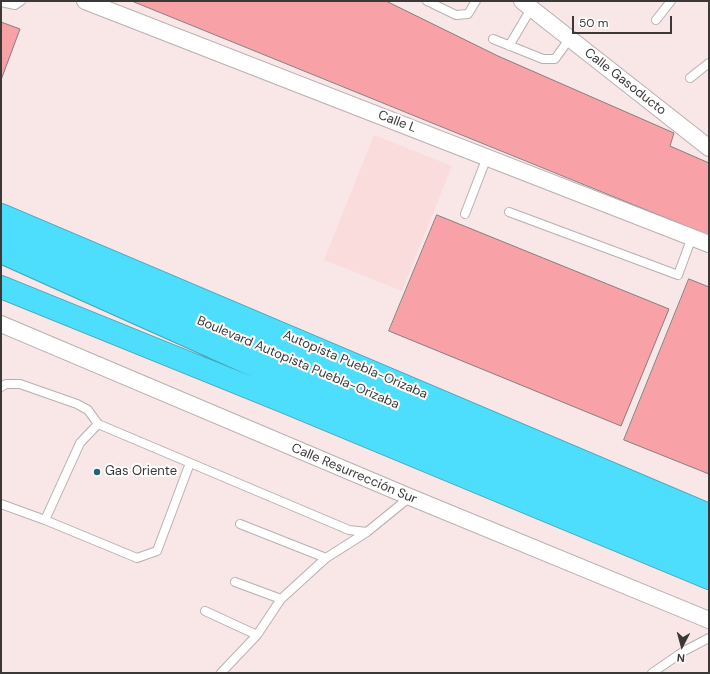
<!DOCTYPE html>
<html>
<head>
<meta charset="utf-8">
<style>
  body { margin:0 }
  #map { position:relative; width:710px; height:674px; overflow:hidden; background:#fdf4f5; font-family:"DM Sans",sans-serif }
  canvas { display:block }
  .frame { position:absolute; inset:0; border:2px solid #3b3838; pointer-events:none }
  .north { position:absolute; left:662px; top:626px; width:40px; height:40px; -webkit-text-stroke:3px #fff; paint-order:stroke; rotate:186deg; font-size:11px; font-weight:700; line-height:16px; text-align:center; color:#3b3838 }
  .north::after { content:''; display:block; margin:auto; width:14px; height:18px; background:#3b3838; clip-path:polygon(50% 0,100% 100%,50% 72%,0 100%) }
  .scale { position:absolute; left:572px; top:16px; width:100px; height:18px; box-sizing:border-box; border:2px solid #3b3838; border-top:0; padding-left:5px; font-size:12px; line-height:14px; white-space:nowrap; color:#3b3838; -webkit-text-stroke:3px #fff; paint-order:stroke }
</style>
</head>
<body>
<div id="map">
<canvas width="710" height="674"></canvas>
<div class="frame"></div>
<div class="north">N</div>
<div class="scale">50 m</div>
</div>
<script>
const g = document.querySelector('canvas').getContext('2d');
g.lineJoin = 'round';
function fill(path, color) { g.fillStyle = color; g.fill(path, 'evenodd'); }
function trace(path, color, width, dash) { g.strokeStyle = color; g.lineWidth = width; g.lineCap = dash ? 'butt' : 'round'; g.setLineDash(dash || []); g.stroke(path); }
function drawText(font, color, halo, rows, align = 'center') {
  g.font = font + ' "DM Sans",sans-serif'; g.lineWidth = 4; g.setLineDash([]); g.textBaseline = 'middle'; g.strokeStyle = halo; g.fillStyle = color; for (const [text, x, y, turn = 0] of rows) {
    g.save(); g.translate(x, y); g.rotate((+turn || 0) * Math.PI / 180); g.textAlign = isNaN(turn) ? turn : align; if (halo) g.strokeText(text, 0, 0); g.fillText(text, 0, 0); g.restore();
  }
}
fill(new Path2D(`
  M1,1h708v672h-708z`), '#f9e7e7');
fill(new Path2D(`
  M374,135l78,31 -50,125 -78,-31z`), '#fbdcdd');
const building = new Path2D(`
  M132,1h254l112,55 176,77 -4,13 39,17v72z
  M1,22l19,7 -19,51z
  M437,215l232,94 -48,117 -232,-95z
  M689,279l20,8v187l-85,-34z`);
fill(building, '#f8a1a7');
trace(building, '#867e7e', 1);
const service = new Path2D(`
  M427,1l29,14 12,-1 8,-13
  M1,2l14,3 6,-4
  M656,20l15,-19
  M493,39l50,20h12l15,-21
  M509,46l23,-39
  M690,78l19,-15
  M509,212l169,63 14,-38
  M465,214l22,-57
  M1,387l5,-3h14l57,20 11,6 10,14
  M190,463l-33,88 -20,7 -92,-38 35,-77 18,-19 251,106 18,2 43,-35
  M1,504l44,16
  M240,524l86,34 41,-26
  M235,582l46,17 45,-41
  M205,611l52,24
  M221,673l36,-38 24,-36
  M652,673l32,-22 25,-13`);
const minor = new Path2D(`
  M85,1l624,243
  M522,1l187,147
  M1,324l409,173 299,123`);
const motorway = new Path2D(`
  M1,215l708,300
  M1,233l75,37 522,219 111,44
  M1,252l254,114 454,189
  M1,287l284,115 424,176`);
trace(service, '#b8b0b0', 10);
trace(minor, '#b8b0b0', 18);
trace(motorway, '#47a4b9', 24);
trace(service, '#fff', 8);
trace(minor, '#fff', 16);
trace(motorway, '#4ddefe', 22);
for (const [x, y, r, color] of [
  [97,472,4,"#206676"]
]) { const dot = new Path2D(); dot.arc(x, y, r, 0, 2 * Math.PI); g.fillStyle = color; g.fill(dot); trace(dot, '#fff', 1.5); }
drawText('13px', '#3b3838', '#fff', [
  ["Calle Gasoducto",625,82,38],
  ["Calle L",397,122,21],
  ["Boulevard Autopista Puebla-Orizaba",298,363,23],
  ["Autopista Puebla-Orizaba",355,365,23],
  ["Calle Resurrección Sur",354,474,23]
]);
drawText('13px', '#3b3838', '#fff', [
  ["Gas Oriente",105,472]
], 'left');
</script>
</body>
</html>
